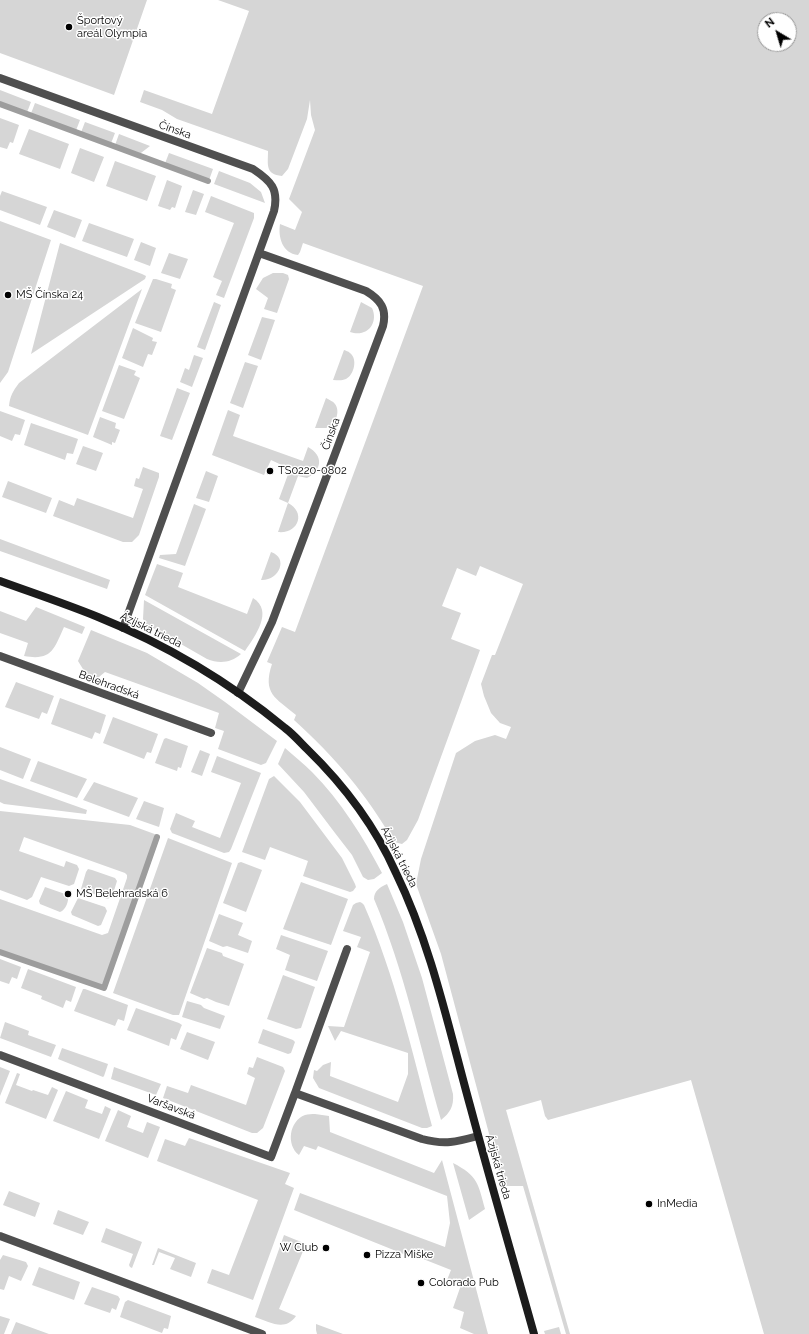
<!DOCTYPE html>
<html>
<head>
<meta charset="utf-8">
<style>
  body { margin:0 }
  #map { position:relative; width:809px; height:1334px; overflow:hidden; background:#fff; font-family:Raleway,sans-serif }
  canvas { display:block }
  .north { position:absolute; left:757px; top:12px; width:40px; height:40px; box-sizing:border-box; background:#fff; border:1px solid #999; border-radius:50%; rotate:322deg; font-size:11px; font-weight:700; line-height:16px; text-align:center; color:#000 }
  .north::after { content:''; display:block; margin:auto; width:14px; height:18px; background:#000; clip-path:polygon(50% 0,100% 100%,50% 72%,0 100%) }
</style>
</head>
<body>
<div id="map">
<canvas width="809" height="1334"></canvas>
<div class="north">N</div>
</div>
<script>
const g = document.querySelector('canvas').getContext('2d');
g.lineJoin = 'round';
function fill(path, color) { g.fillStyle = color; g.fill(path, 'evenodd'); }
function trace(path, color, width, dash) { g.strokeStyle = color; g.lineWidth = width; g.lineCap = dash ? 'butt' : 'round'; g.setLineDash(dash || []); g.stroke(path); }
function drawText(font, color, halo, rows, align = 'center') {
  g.font = font + ' Raleway,sans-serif'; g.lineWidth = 3; g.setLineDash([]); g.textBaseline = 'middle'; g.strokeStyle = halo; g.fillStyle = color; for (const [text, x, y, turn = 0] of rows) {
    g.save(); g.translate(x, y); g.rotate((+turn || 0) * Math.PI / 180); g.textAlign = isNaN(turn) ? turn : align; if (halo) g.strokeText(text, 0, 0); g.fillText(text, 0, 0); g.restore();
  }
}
fill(new Path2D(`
  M0,0h147l-33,95 -114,-42z
  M218,0h591v1334h-45l-73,-254 -143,40 -3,-4 -4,-16 -35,10 64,224h-4l-43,-148h-20l-62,-232 -25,-70 5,-25 35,-106 19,-12 20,-6 11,4 5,-12 -11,-4 -9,-10 -7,-17 -3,-12 11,-29h3l28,-71 -43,-18 -4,10 -19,-8 -15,38 19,7 -10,26 29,11 -62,170 -11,20 -5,4 -8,-2c-27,-47 -59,-85 -100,-122l2,-5c-20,-17 -34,-21 -24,-51l-5,-2 15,-35 13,5 128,-346 -120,-43 -3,9 -2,3c-16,-2 -20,-18 -18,-31l15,6 7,-18 -13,-13 26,-69 -4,-15 -1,-15 -3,19 -19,50 -6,7c-17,-2 -14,-11 -14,-25l-91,-32 -15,-9 -22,-8 4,-12 68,24 37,-103zM765,20h24v24h-24z
  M0,90l31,12 -5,13 -26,-10z
  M35,103l45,17 -5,13 -45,-17z
  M0,118l19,7 -6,18 -3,-1 -3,7 -7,-2z
  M85,122l30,11 -5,13 -30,-11z
  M29,129l40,15 -9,25 -41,-15z
  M119,134l31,12 -13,10 -23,-8z
  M80,148l24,9 -10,25 -23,-9z
  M169,153l44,16 -5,14 -44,-17z
  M115,161l41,15 -9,25 -41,-15z
  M219,171l31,12 11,9 4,11 -51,-19z
  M167,180l15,6 -7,22 -3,-1 -2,3 -12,-4z
  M193,190l11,4 -8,21 -11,-3z
  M2,191l45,16 -7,18 -40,-15v-14z
  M211,196l43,17v5l-30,80 -8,-3 6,-14 -9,-4 21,-54 -29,-11z
  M54,210l28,10 -7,18 -28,-11z
  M0,221l51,19 -43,132 -8,11z
  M89,223l45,16 -7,18 -45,-16z
  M141,242l15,6 -6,18 -16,-6z
  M60,243l82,31 4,2 -1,3 -114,75z
  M169,253l19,6 -8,20 -19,-6z
  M273,273h10l5,2 1,4 -12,34 -13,-4 4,-11 -12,-9 7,-11z
  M153,279h3l16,5 -1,4 5,2 -15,42 -26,-9z
  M142,289l-54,146 -79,-29c1,-10 4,-15 10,-23z
  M214,302l7,3 -16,45 -8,-3z
  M361,302l11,6c7,15 -5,30 -22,24z
  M262,317l13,3 -14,40 -13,-5z
  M133,328l20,10 -1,3 5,1 -5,13 -4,-1 -5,13 -21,-9z
  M344,350c2,1 4,1 6,3 8,6 4,22 -4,26 -5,2 -8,1 -13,1z
  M194,355l9,3 -11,29 -12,-5 5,-14 4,2z
  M245,362l13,4 -15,42 -13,-5z
  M119,365l17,6 -2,4 6,3 -16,41 -22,-8z
  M177,388l13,5 -18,47 -12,-4z
  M326,398c3,2 7,3 9,6 6,8 0,22 -9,24 -4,0 -7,0 -11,0z
  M228,410l12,5 -7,21 70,25 5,-14c16,9 14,23 -1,31l-9,-2 -10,27 -9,-4 11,-30 -19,-9 -7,15 -52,-20z
  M0,411l25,9 -5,15 -5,-1 -3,7 -12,-5z
  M100,417l16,6 -1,5 5,2 -5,13 -3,-1v3l-19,-8z
  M31,423l47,16 -5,15 -6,-1 -2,7 -41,-15z
  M83,446l20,7 -7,18 -20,-7z
  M143,467l16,6v4l-20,58 -7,7h-9l-70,-26 6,-16 15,6 3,-8 56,20 10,-29 -9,-3 2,-8 3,1z
  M206,471l12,5 -9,26 -13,-4z
  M8,481l44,17 -6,15 -44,-16z
  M288,503c18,9 11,31 -10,29z
  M194,504l12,5 -21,57 -26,-8 1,-3 16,-1z
  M0,539l110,41 -3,9 -107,-38z
  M271,552c18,6 8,29 -10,28z
  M157,564l26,9 -5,14 69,27 6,-16c21,13 2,38 -8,53l-100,-56z
  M144,600l97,54c-10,9 -22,10 -34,5l-61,-35 -3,-5z
  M36,607l49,20 -3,7 -18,-7c-10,22 -12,34 -40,29l4,-13 -28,-10v-22l26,10z
  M91,630l56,23 51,30 27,19 52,39 -11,22 -5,2 -43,-16 6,-18 -9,-3 4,-15 -114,-41 -12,10 -7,-8 -8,-13z
  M16,682l38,14 -7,18 -5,-2 -3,7 -34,-12z
  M60,698l46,17 -6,19 -5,-2 -3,7 -41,-15z
  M113,717l45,17 -7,19 -4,-1 -3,7 -41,-16z
  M166,738l22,8 -7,22 -3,-1 -1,4 -22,-8 9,-24z
  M0,747l31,12 -8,20 -23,-9z
  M285,748c9,8 19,16 27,24 29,29 51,65 70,101l-8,6 -6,1 -5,-3 -11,-22 -17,-22 -31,-41 -26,-28z
  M200,750l10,4 -8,22 -11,-4z
  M217,756l44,17 -30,76 -2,3 -5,1 -52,-20 -2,-4 6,-16 19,8 -3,6 28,11 21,-55 -30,-11z
  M38,761l49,18 -10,19 -47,-17z
  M274,776l26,26 42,56 13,26 1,3 -3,4 -3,1 -47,-16 5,-15 -38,-14 -5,13 -23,-8 27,-73z
  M0,779l87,31 -1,4 -82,-10 -4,-2z
  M94,782l44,16 -9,19 -46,-17z
  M144,801l20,7 -5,19 -23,-8z
  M0,811l130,14 30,11 -55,155 -105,-37v-55l102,36 6,-2 19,-55v-3l-2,-2 -101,-36 -5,14 45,16 2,-6 11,4 2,4 -5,15 -5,2 -28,-9 -9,20 -5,3 -27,-10z
  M168,838l64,25 -53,152h-6l-60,-22z
  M241,862l21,8 -16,42 -23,-9 14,-37 1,-3z
  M88,869l4,1 23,8 2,3 -5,16 -5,2 -26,-10 5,-17z
  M301,882l47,17 -17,46 -48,-16z
  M387,884l16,38 19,56 31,116c1,12 -3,19 -12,26 -21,-74 -37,-150 -67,-221 0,-8 6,-12 13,-15z
  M45,887l23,8c1,6 -2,15 -8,17l-20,-8 -1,-3z
  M78,898l27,9 2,4 -6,14 -3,1 -26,-11 -1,-3z
  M360,902l2,1 2,2c31,71 48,146 68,221l-5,2h-5l-103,-40 -6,-10 1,-8 3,1 6,-6 8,-3 -1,14 68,26 10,-28v-21l-67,-22 -6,10 -7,-15 16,1 26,-75 -13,-5 4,-10 -18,-6 10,-26 3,-2z
  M219,914l24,9 -5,12 14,6 -4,12 -21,-7 -4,1 -14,-6z
  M281,935l47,16 -11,30 -32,-11 5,-15 -14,-6z
  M207,948l15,5 1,3 21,8 -15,42 -13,-4 -9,-4 -3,1 -14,-6z
  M0,959l21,8 -4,12 -5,-2 -3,7 -9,-3z
  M28,969l48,18 -5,15 -5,-2 -3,8 -22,-9 1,-3 -21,-8z
  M283,975l32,12 -14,41 -5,1 -29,-10z
  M83,989h2l43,16 -4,16 -6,-2 -3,7 -41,-15z
  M187,1001l14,4 3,3 21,8 -5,13 -38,-12z
  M136,1008l43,15 3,2 -1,2 -5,13 -5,-2 -2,8 -42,-16z
  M5,1022l24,9 -1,4 28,10 -5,12 -51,-19z
  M263,1029l30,11 2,2 -4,11 -3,1 -30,-11z
  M187,1032l28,10 -7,18 -28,-11z
  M62,1048l46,16 -4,12 -1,1 -45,-18z
  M257,1057l26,10 2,4 -22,57 -6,5h-5l-89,-35 4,-12 21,7 3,-8 55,20 9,-27 -8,-4 2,-7 4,1z
  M0,1067l10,4 -10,25z
  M114,1067l47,17 -5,11 -45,-16z
  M17,1073l3,1 -4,11 16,6 1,-1 15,5 4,-8 6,3 -12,29 -41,-16z
  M66,1091l22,9 -3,8 17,6 3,-8 6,3 -12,30 -46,-18z
  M118,1110l13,6 -4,11 16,6 4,-11 13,5 -12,31 -43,-17z
  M315,1114l14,2 1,16 104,41 8,-13 46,174h-14l-14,-6 4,-16 -11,-4 8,-23 -14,-5 4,-10 -38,-15 -2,2 -117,-47 6,-17 145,54 5,-24 -3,-27 -129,-50 -2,4 -12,-4 -5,9c-13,-10 -10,-34 6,-40 3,-1 7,-1 10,-1z
  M189,1138l101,35 -5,11 9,4 -41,112 -46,-17 5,-14 17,6 29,-75 -101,-39 8,-22 20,7z
  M453,1163c25,13 25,20 32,46l-16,11z
  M9,1191l31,12 -5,14 -32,-12z
  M58,1210l31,12 -6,13 -30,-11z
  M106,1228l36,14 -10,26 -2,-1 -1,-2 4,-11 -32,-12z
  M284,1235l22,9 -27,65 17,7c-11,16 -26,6 -41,1z
  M158,1248l38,15 -5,14 -21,-8 5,-11 -16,-6 -5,13h-2z
  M3,1255l23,7 2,4 -7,15 -12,-5 -5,14 -4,-1v-29z
  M39,1267l41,15 -6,18 -42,-15z
  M92,1287l26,9 2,3 -4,11 -4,-2 -2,5 -26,-9z
  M128,1300l43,16 -3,13 -4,-1 -2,5 -42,-16 5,-15z
  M0,1316l10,3 -6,15h-4z
  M16,1322l33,12h-38z
  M316,1324l27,10h-26l-1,-4z
  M559,1327l2,7h-16l-1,-3z`), '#d6d6d6');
trace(new Path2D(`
  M0,104l208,77
  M0,952l104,36 53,-151`), '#9d9d9d', 6);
trace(new Path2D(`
  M0,78l253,91c18,12 26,20 21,42l-151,417
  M0,656l211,77
  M238,693l34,-71 111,-296c4,-17 -2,-26 -17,-35l-107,-38
  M0,1055l271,102 24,-64 127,46c23,6 34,3 56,-3
  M295,1093l52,-144
  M0,1236l262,98`), '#4f4f4f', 8);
trace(new Path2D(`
  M0,581c33,12 66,23 98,36 67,27 131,65 187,111 8,6 15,14 22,21 36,35 68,77 89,124 36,74 53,157 75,236 20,75 42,150 63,225`), '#1c1c1c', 8);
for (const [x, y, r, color] of [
  [69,27,4,"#000"],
  [8,295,4,"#000"],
  [270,471,4,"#000"],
  [68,894,4,"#000"],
  [649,1204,4,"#000"],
  [326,1248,4,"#000"],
  [367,1255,4,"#000"],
  [421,1283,4,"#000"]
]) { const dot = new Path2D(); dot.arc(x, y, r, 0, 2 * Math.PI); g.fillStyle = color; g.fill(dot); trace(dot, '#fff', 1.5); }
drawText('11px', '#000', '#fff', [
  ["Športový",77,21],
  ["areál Olympia",77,34],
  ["MŠ Čínska 24",16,295],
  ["TS0220-0802",278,471],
  ["MŠ Belehradská 6",76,894],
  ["InMedia",657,1204],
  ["W Club",318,1248,"right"],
  ["Pizza Miške",375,1255],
  ["Colorado Pub",429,1283]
], 'left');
drawText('11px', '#000', '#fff', [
  ["Čínska",175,130,19],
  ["Čínska",331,434,-70],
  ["Ázijská trieda",151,630,26],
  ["Belehradská",109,685,20],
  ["Ázijská trieda",399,857,63],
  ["Varšavská",171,1107,21],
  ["Ázijská trieda",498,1167,74]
]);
</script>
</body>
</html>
